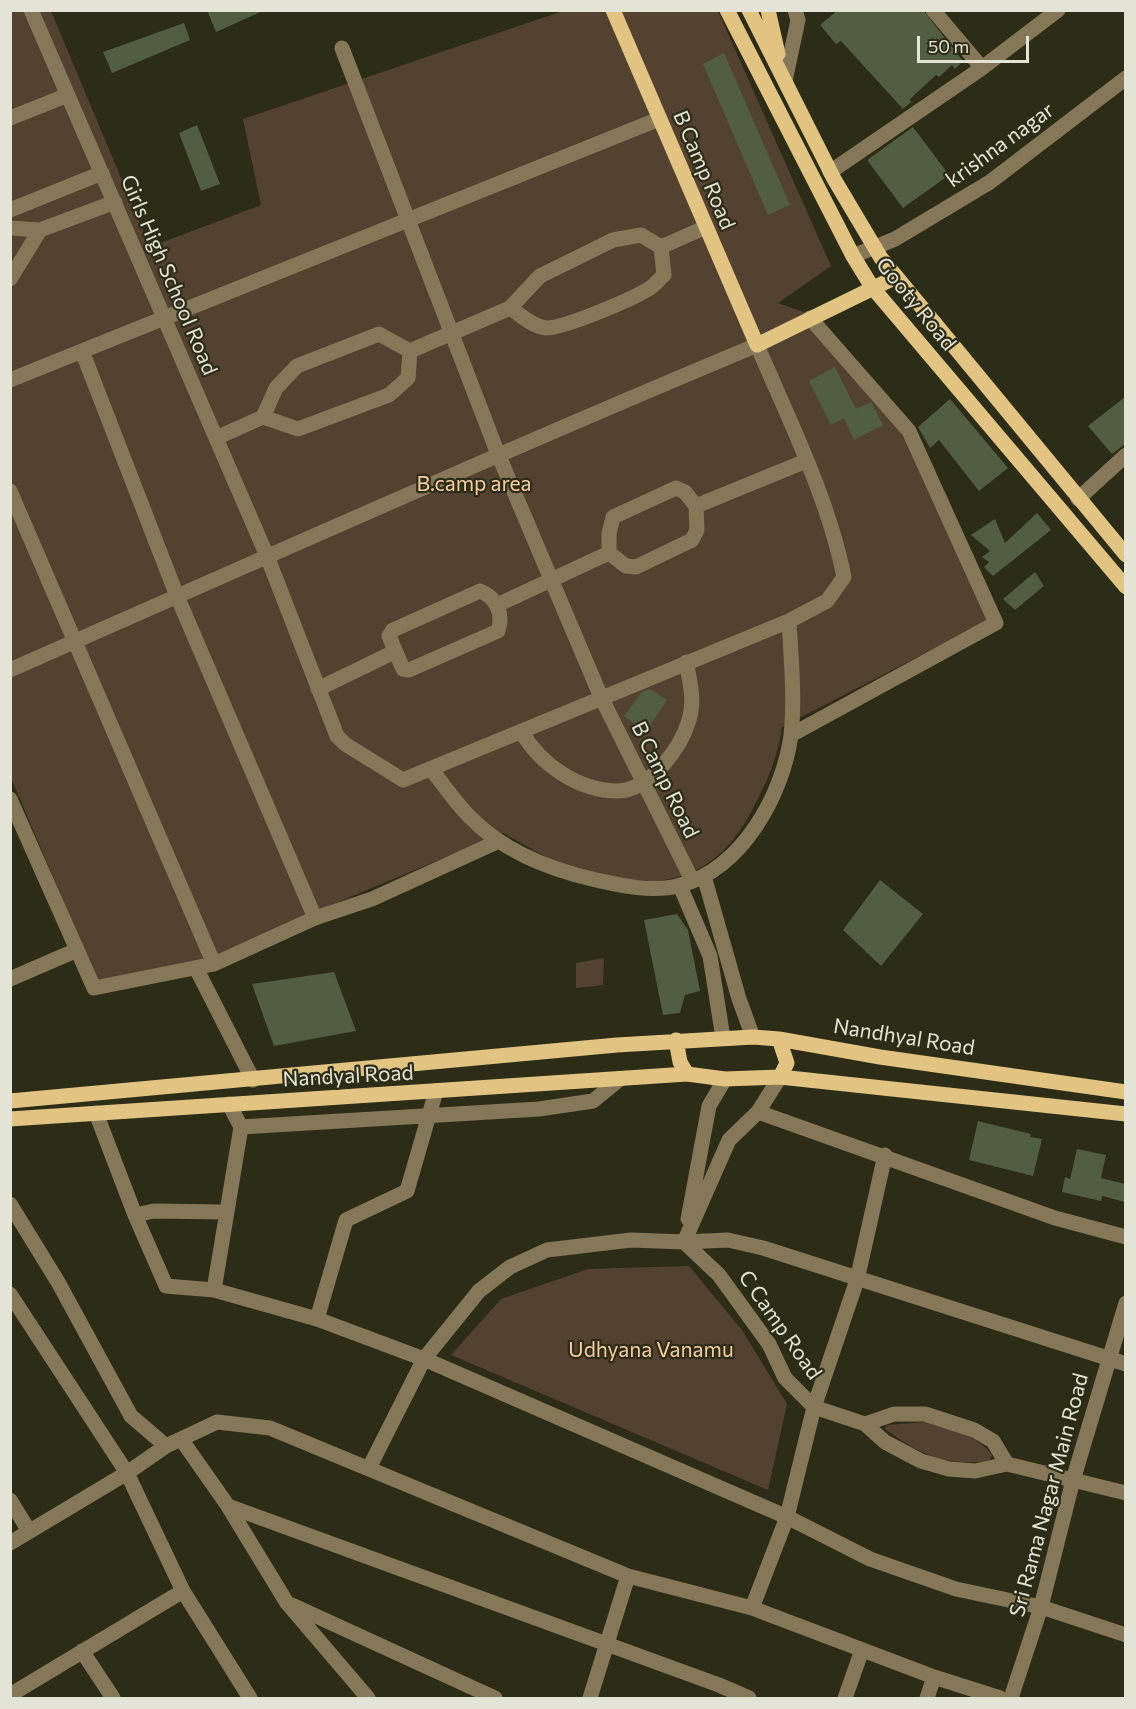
<!DOCTYPE html>
<html>
<head>
<meta charset="utf-8">
<style>
  body { margin:0 }
  #map { position:relative; width:1136px; height:1709px; overflow:hidden; background:#2d2c16; font-family:Commissioner,sans-serif }
  canvas { display:block }
  .frame { position:absolute; inset:0; border:12px solid #e4e4d6; pointer-events:none }
  .scale { position:absolute; left:917px; top:36px; width:112px; height:27px; box-sizing:border-box; border:3px solid #e4e4d6; border-top:0; padding-left:8px; font-size:18px; line-height:21px; white-space:nowrap; color:#e4e4d6; -webkit-text-stroke:4px #2d2c16; paint-order:stroke }
</style>
</head>
<body>
<div id="map">
<canvas width="1136" height="1709"></canvas>
<div class="frame"></div>
<div class="scale">50 m</div>
</div>
<script>
const g = document.querySelector('canvas').getContext('2d');
g.lineJoin = 'round';
function fill(path, color) { g.fillStyle = color; g.fill(path, 'evenodd'); }
function trace(path, color, width, dash) { g.strokeStyle = color; g.lineWidth = width; g.lineCap = dash ? 'butt' : 'round'; g.setLineDash(dash || []); g.stroke(path); }
function drawText(font, color, halo, rows, align = 'center') {
  g.font = font + ' Commissioner,sans-serif'; g.lineWidth = 4.5; g.setLineDash([]); g.textBaseline = 'middle'; g.strokeStyle = halo; g.fillStyle = color; for (const [text, x, y, turn = 0] of rows) {
    g.save(); g.translate(x, y); g.rotate((+turn || 0) * Math.PI / 180); g.textAlign = isNaN(turn) ? turn : align; if (halo) g.strokeText(text, 0, 0); g.fillText(text, 0, 0); g.restore();
  }
}
fill(new Path2D(`
  M11,11h40l99,236 111,-42 -18,-86 320,-108h155l113,255 -53,37 26,9 104,122 81,186 -207,107c-4,30 -16,58 -31,85 -39,74 -100,81 -175,58 -25,-8 -50,-25 -73,-37l-198,83 -96,44 -111,22 -87,-204z
  M604,958l-1,27 -27,3v-25z
  M689,1266l53,64 45,74 -19,86 -317,-135 50,-56 87,-30z
  M926,1422c21,7 53,13 66,33l-3,6c-45,5 -68,-6 -104,-32l2,-4z`), '#544230');
fill(new Path2D(`
  M207,10h58l-49,22z
  M838,10h85l40,51 -8,8 -3,-4 -13,12 -3,-2 -26,24 1,3 -8,7 -62,-68 -5,3 -16,-19z
  M184,23l6,17 -78,33 -9,-21z
  M724,53l66,152 -22,10 -65,-151z
  M197,125l23,59 -19,7 -22,-58z
  M913,127l36,48 -46,33 -36,-48z
  M835,367l21,42 15,-7 12,23 -29,15 -10,-22 -13,7 -22,-44z
  M1125,397v47l-13,10 -24,-28z
  M950,399l58,69 -29,23 -40,-51 -9,8 -12,-21z
  M1037,513l14,17 -58,46 -9,-9 5,-5 -7,-5 8,-6 -19,-16 24,-16 10,24z
  M1035,572l9,14 -29,24 -12,-11z
  M650,689l17,11 -22,32 -21,-16 18,-24z
  M880,880l43,34 -42,52 -38,-36z
  M677,914l11,16 12,61 -15,4 -5,18 -17,2 -19,-95z
  M334,972l22,59 -82,15 -22,-62z
  M978,1121l53,13 -1,3 12,2 -9,37 -64,-16z
  M1077,1149l29,6 -5,23 24,6v18l-23,-6 -1,5 -39,-9 3,-15 5,2z`), '#515e41');
trace(new Path2D(`
  M933,10l49,58
  M342,48l156,406 103,243 91,183
  M785,81l13,-61 -3,-10
  M10,118l58,-23
  M830,172l152,-104 76,-58
  M10,210l92,-37
  M10,228l30,2 75,-28
  M661,247l45,-20
  M853,256l42,-17 95,-57 136,-104
  M10,279l30,-49
  M510,308c11,7 23,19 36,20 19,0 87,-29 104,-40 5,-3 9,-9 14,-13l-3,-28
  M82,351l95,245 138,322
  M410,351l100,-43 30,-32 73,-36 28,-5 20,12
  M10,380l649,-261
  M263,417l35,12 91,-34 19,-17 2,-27
  M216,438l47,-21 13,-29 21,-22 82,-32 31,17
  M676,488l9,4 11,14 1,24 -5,10 -56,27 -10,-1 -17,-13v-19l4,-17z
  M10,491l204,473
  M1078,499l48,-44
  M696,506l110,-45
  M480,591c16,6 24,23 18,40l-89,39 -6,-1 -14,-33 4,-6z
  M497,605l112,-52
  M10,670c249,-110 496,-220 747,-325 32,75 71,152 87,232l-17,24 -38,20 -386,159 -58,-36 -8,-8 -70,-180 -236,-546
  M318,689l76,-37
  M521,731c19,33 57,60 97,60 32,-1 63,-43 71,-71 6,-19 1,-39 -3,-58
  M791,735l205,-112 -87,-192 -99,-113
  M431,769c13,16 25,35 40,49 32,33 81,52 125,62 27,6 57,13 85,5 62,-17 102,-91 110,-150 4,-37 0,-77 -2,-114
  M10,799l84,189 120,-24 101,-46 57,-19 127,-58
  M704,876l35,123 14,38
  M680,886l30,70 13,82
  M196,968l57,112
  M10,979l67,-29
  M229,1104l12,23 298,-18 54,-8 27,-22
  M758,1112l297,106 71,19
  M96,1113l39,102 31,71 48,4 103,29 107,40 363,158 83,42 86,30 85,18 85,28
  M10,1204l48,78 73,134 35,30
  M135,1215l19,-4 72,1
  M688,1219l21,-113 16,-27
  M684,1242l44,-2 35,8 363,116
  M684,1242l45,-102 29,-28 22,-35
  M214,1290l27,-163
  M10,1294l117,179 56,118 67,107
  M317,1319l29,-99 61,-29 29,-100
  M865,1424l29,-10h31l49,16 19,11 14,23
  M181,1439l47,67 59,97 81,95
  M369,1468l55,-109 55,-68 31,-24 37,-17 84,-10 53,2 35,33 50,69 16,34 29,29 51,17 20,18 36,19 28,8 26,2 32,-7 119,29
  M10,1500l19,31
  M228,1506l491,179 30,13
  M10,1543l117,-70 39,-27 51,-24 53,6 358,148 124,32 182,69 66,21
  M292,1605l203,93
  M752,1608l35,-91 27,-110 43,-127 28,-125
  M82,1651l31,47
  M10,1695l173,-104
  M590,1698l38,-122
  M845,1698l17,-48
  M927,1698l7,-21
  M1011,1698l30,-91 32,-127 53,-177`), '#857859', 15);
trace(new Path2D(`
  M613,10l144,335 139,-68
  M727,10l126,246 19,31 254,300
  M749,10l85,169 47,79 245,297
  M768,10l10,44
  M779,1039l8,24 -7,14
  M676,1040l4,22 7,12
  M10,1101l607,-56 136,-8 26,2 101,18 246,35
  M10,1119l677,-45 38,5 55,-2 346,37`), '#e1c482', 15);
drawText('21px', '#e4e4d6', '#2d2c16', [
  ["krishna nagar",1000,145,-36],
  ["B Camp Road",704,170,67],
  ["Girls High School Road",169,275,67],
  ["Gooty Road",916,304,51],
  ["B Camp Road",665,780,64],
  ["Nandhyal Road",904,1037,9],
  ["Nandyal Road",348,1076,-3],
  ["C Camp Road",780,1325,55],
  ["Sri Rama Nagar Main Road",1049,1495,-75]
]);
drawText('21px', '#fccfa3', '#2d2c16', [
  ["B.camp area",474,484],
  ["Udhyana Vanamu",651,1350]
]);
</script>
</body>
</html>
